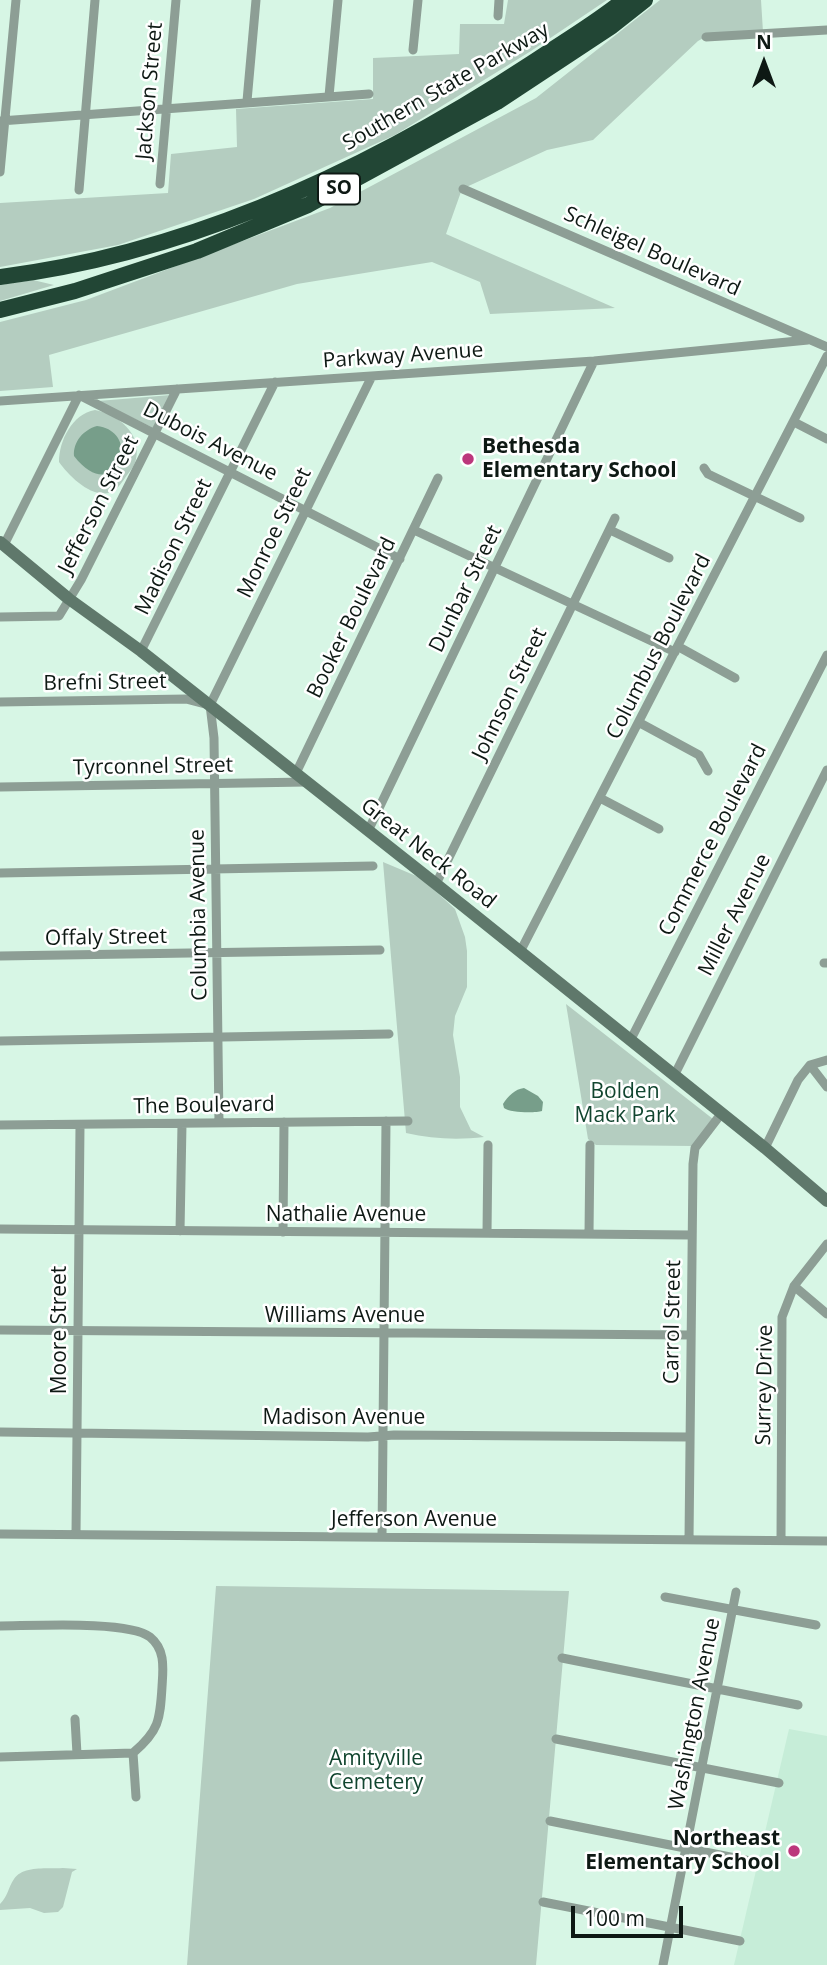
<!DOCTYPE html>
<html>
<head>
<meta charset="utf-8">
<style>
  body { margin:0 }
  #map { position:relative; width:827px; height:1965px; overflow:hidden; background:#d7f6e5; font-family:"Open Sans",sans-serif }
  canvas { display:block }
  .north { position:absolute; left:729px; top:28px; width:70px; height:70px; -webkit-text-stroke:5px #fff; paint-order:stroke; rotate:0deg; font-size:19px; font-weight:700; line-height:28px; text-align:center; color:#0e1914 }
  .north::after { content:''; display:block; margin:auto; width:24px; height:32px; background:#0e1914; clip-path:polygon(50% 0,100% 100%,50% 72%,0 100%) }
  .scale { position:absolute; left:571px; top:1906px; width:112px; height:32px; box-sizing:border-box; border:4px solid #0e1914; border-top:0; padding-left:9px; font-size:21px; line-height:24px; white-space:nowrap; color:#0e1914; -webkit-text-stroke:5px #fff; paint-order:stroke }
</style>
</head>
<body>
<div id="map">
<canvas width="827" height="1965"></canvas>
<div class="north">N</div>
<div class="scale">100 m</div>
</div>
<script>
const g = document.querySelector('canvas').getContext('2d');
g.lineJoin = 'round';
function fill(path, color) { g.fillStyle = color; g.fill(path, 'evenodd'); }
function trace(path, color, width, dash) { g.strokeStyle = color; g.lineWidth = width; g.lineCap = dash ? 'butt' : 'round'; g.setLineDash(dash || []); g.stroke(path); }
function drawText(font, color, halo, rows, align = 'center') {
  g.font = font + ' "Open Sans",sans-serif'; g.lineWidth = 5; g.setLineDash([]); g.textBaseline = 'middle'; g.strokeStyle = halo; g.fillStyle = color; for (const [text, x, y, turn = 0] of rows) {
    g.save(); g.translate(x, y); g.rotate((+turn || 0) * Math.PI / 180); g.textAlign = isNaN(turn) ? turn : align; if (halo) g.strokeText(text, 0, 0); g.fillText(text, 0, 0); g.restore();
  }
}
fill(new Path2D(`
  M789,1729l38,7v229h-93z`), '#c6edd8');
fill(new Path2D(`
  M508,0h99l-76,51 -136,84 -141,64 -136,46 -118,22v-64l168,-10 3,-39 66,-7 -1,-38 137,-10v-41l86,-4 1,-30h44z
  M660,0h101l2,32 -54,3 -11,6 -105,99 -46,10 -85,39 -16,45 169,74 -125,6 -10,-32 -48,-20 -135,22 -248,71 4,32 -53,4v-69l86,-22 244,-92 206,-110z
  M33,280l21,5 -54,16v-16z
  M171,395l-18,33 -55,-27z
  M95,410c23,4 47,24 41,49 -1,7 -7,13 -11,19 -4,6 -9,13 -16,15 -19,4 -40,-17 -50,-31 0,-21 13,-48 36,-52z
  M383,862l38,16 34,31 10,28 2,14v36l-12,29 -2,19 7,42v30l11,23 13,7c-26,3 -52,2 -78,-4z
  M566,1004l147,115 -20,27 -97,-1 -8,-6z
  M216,1586l353,5 -33,374h-349z
  M63,1868l14,1 -5,3 -9,35 -5,5 -14,1 -14,-5 -30,2v-6c8,-8 8,-16 14,-25 9,-14 34,-10 49,-11z`), '#b4cdc0');
fill(new Path2D(`
  M97,426c48,6 18,83 -23,30 -1,-14 9,-26 23,-30z
  M524,1088l14,8 5,6 -1,9c-6,2 -32,2 -38,-3l-1,-4c5,-8 12,-15 21,-16z`), '#779e8a');
trace(new Path2D(`
  M498,16l1,-16
  M706,37l121,-7
  M413,50l5,-50
  M329,96l9,-96
  M247,101l9,-101
  M0,121l369,-27
  M0,172l16,-172
  M160,184l16,-184
  M463,189l364,158
  M79,190l16,-190
  M0,401l594,-40 214,-21
  M794,422l33,17
  M704,468l4,6 92,44
  M414,530l261,122
  M610,530l59,28
  M4,545l75,-150 321,164
  M0,617l59,-1 22,-36 96,-191
  M679,647l56,31
  M141,651l134,-269
  M0,702l186,-3 19,5
  M210,705l4,33 5,385
  M210,705l162,-329
  M640,723l59,32 9,16
  M296,773l142,-295
  M0,787l307,-5
  M600,798l59,31
  M368,831l226,-470
  M0,873l373,-7
  M436,884l179,-366
  M520,952l307,-596
  M0,956l380,-6
  M824,963h3
  M0,1041l389,-7
  M630,1041l197,-386
  M810,1065l17,22
  M674,1076l153,-306
  M0,1125l408,-4
  M765,1148l33,-68 12,-15 17,-5
  M0,1229l691,6
  M180,1231l2,-107
  M283,1232l1,-110
  M487,1233l1,-88
  M589,1234l1,-89
  M794,1286l33,28
  M0,1330l690,5
  M0,1432l368,5 26,-2 295,2
  M0,1534l827,7
  M76,1534l4,-408
  M382,1537l4,-416
  M689,1540l4,-376 2,-16 26,-34
  M781,1540l1,-223 12,-31 33,-42
  M665,1597l151,28
  M0,1626c30,0 129,-6 150,11 16,13 13,32 12,50 -2,33 -3,44 -29,66
  M562,1658l236,47
  M75,1719l2,35
  M556,1739l223,44
  M133,1753l3,44
  M0,1757l133,-4
  M550,1821l210,42
  M543,1902l197,39
  M663,1965l73,-373`), '#8d9e95', 9);
trace(new Path2D(`
  M0,542l69,57 72,52 295,233 329,264 62,53`), '#5f786b', 12);
trace(new Path2D(`
  M0,277c192,-24 372,-109 532,-214 31,-21 64,-40 92,-63
  M0,310l75,-19 122,-40 111,-46 189,-103 115,-76 33,-26`), '#224635', 16);
for (const [x, y, r, color] of [
  [468,459,7,"#bc377c"],
  [794,1851,7,"#bc377c"]
]) { const dot = new Path2D(); dot.arc(x, y, r, 0, 2 * Math.PI); g.fillStyle = color; g.fill(dot); trace(dot, '#fff', 2.5); }
for (const [x, y, w] of [
  [339,189,42]
]) { const box = new Path2D(); box.roundRect(x - w / 2, y - 15.5, w, 31, 5); g.fillStyle = '#fff'; g.fill(box); trace(box, '#0e1914', 2); }
drawText('bold 19px', '#0e1914', null, [
  ["SO",339,189]
]);
drawText('21px', '#0e1914', '#fff', [
  ["Southern State Parkway",446,87,-30],
  ["Jackson Street",150,91,-85],
  ["Schleigel Boulevard",652,252,24],
  ["Parkway Avenue",403,356,-4],
  ["Dubois Avenue",210,442,27],
  ["Jefferson Street",99,505,-63],
  ["Monroe Street",275,533,-64],
  ["Madison Street",174,547,-64],
  ["Dunbar Street",466,589,-64],
  ["Booker Boulevard",352,618,-64],
  ["Columbus Boulevard",659,647,-63],
  ["Brefni Street",105,683,-1],
  ["Johnson Street",510,694,-64],
  ["Tyrconnel Street",153,767,-1],
  ["Commerce Boulevard",713,840,-63],
  ["Great Neck Road",428,854,38],
  ["Columbia Avenue",199,915,-91],
  ["Miller Avenue",735,915,-63],
  ["Offaly Street",106,938,-1],
  ["The Boulevard",204,1106,-1],
  ["Nathalie Avenue",346,1215],
  ["Williams Avenue",345,1316],
  ["Carrol Street",673,1322,-89],
  ["Moore Street",60,1330,-90],
  ["Surrey Drive",765,1385,-89],
  ["Madison Avenue",344,1418],
  ["Jefferson Avenue",414,1520],
  ["Washington Avenue",695,1714,-79]
]);
drawText('bold 21px', '#0e1914', '#fff', [
  ["Bethesda",482,447],
  ["Elementary School",482,471],
  ["Northeast",780,1839,"right"],
  ["Elementary School",780,1863,"right"]
], 'left');
drawText('21px', '#11452f', '#fff', [
  ["Bolden",625,1092],
  ["Mack Park",625,1116],
  ["Amityville",376,1759],
  ["Cemetery",376,1783]
]);
</script>
</body>
</html>
